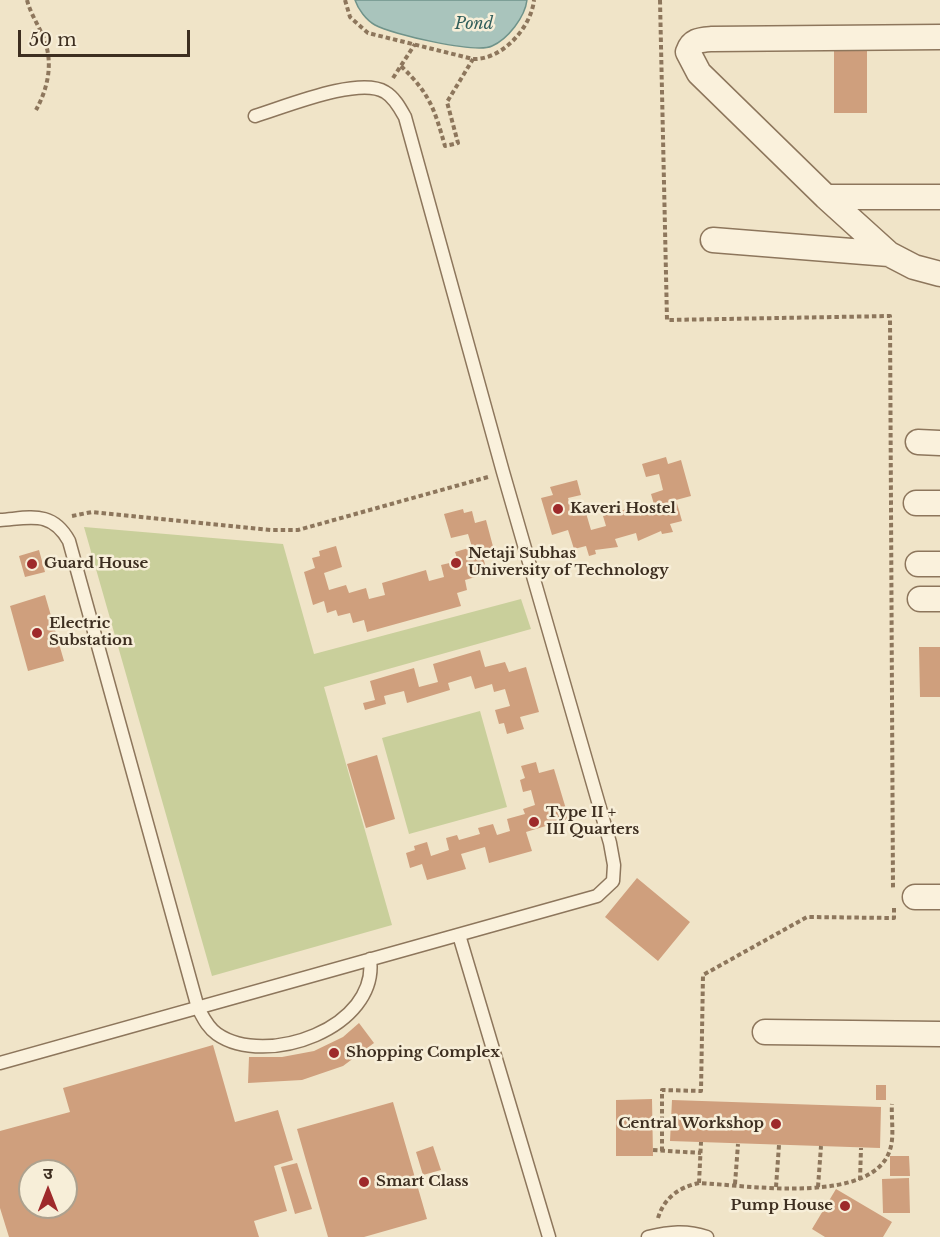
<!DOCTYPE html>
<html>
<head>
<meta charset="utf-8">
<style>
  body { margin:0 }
  #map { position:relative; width:940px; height:1237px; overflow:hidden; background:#f0e4c8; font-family:"Libre Baskerville","Noto Sans Devanagari",serif }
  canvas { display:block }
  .north { position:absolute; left:18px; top:1159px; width:60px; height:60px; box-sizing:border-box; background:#f7eed8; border:2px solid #ada18e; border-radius:50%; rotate:0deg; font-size:16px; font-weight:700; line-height:24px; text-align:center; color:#3d2e20 }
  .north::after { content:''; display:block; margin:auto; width:21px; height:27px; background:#9e2a2b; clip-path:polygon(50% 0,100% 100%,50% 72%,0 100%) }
  .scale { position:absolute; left:18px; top:30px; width:172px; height:27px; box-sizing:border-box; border:3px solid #3d2e20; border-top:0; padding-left:8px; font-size:18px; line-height:21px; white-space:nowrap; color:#3d2e20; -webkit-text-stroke:4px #f7eed8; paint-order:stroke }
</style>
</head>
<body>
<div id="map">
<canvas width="940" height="1237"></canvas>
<div class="north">उ</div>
<div class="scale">50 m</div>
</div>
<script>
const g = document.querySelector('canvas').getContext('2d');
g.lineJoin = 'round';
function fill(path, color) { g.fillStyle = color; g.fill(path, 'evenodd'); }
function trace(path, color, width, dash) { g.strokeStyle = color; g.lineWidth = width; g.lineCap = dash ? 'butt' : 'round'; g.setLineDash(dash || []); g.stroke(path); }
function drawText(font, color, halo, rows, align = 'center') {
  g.font = font + ' "Libre Baskerville",serif'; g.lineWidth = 5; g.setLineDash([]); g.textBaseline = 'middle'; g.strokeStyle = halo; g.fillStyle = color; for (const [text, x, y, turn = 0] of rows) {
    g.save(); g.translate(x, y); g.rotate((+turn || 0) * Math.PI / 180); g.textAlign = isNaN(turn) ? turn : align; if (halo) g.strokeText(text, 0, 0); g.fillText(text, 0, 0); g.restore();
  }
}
fill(new Path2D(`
  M84,527l199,17 31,110 207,-55 10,30 -207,58 68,238 -180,51z
  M480,711l27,96 -98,27 -27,-96z`), '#c9cf9b');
const water = new Path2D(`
  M355,0h172c-2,17 -19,39 -35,46 -16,8 -101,-12 -117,-21 -9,-5 -17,-16 -20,-25z`);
fill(water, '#a9c4bc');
trace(water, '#6f938a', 1.5);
fill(new Path2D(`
  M834,47h33v66h-33z
  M666,457l2,7 13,-4 10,36 -15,4 6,21 -12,3 3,8 -11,2 -1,-3 -23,10 -2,-8 -21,6 3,8 -23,3 1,4 -7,2 -3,-10 -12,3 -6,-19 -16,5 -11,-37 12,-3 -3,-8 27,-7 4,15 -13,3 5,18 13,-3 5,17 15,-4 -3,-10 34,-10 3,10 16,-5 -5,-17 12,-4 -4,-16 -13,3 -4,-13z
  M463,509l1,4 8,-2 3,12 11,-3 9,34 -12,3 3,11 -9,3 2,5 -14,4 2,10 -10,3 4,13 -94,26 -3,-12 -11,3 -3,-10 -12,3 -2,-6 -9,3 -3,-12 -11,4 -9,-33 11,-4 -3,-10 8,-2 -1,-5 17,-5 6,21 -18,6 5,17 17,-5 3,8 17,-5 3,11 16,-4 -3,-12 44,-13 3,11 15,-4 -3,-12 17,-4 -3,-9 17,-5 -4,-13 -17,4 -7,-24z
  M39,550l6,22 -20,5 -6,-21z
  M45,595l19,66 -36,10 -18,-65z
  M919,647h21v50h-20z
  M480,650l5,17 20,-5 4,10 17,-5 13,45 -19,5 4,12 -17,5 -3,-11 -5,1 -4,-14 15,-4 -5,-17 -11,3 -2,-8 -17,5 -4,-13 -23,7 2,7 -43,13 -3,-12 -20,5 2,8 -21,6 -2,-7 12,-3 -5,-19 44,-13 5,19 19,-5 -5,-18z
  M377,755l18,64 -29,9 -19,-64z
  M536,762l3,11 15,-4 15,50 -43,13 6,19 -43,12 -4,-16 -24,7 5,15 -39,11 -5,-16 -12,4 -4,-15 9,-3 -1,-4 13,-4 4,14 18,-6 -3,-12 11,-3 2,5 21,-6 -2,-6 15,-4 4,11 13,-4 -3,-12 18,-5 -2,-5 12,-4 -4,-15 -8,2 -3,-12 5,-2 -4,-12z
  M637,878l53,44 -32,39 -53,-44z
  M359,1023l15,20 -31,23 -41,14 -54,3 1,-26h33l32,-6 29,-14z
  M213,1045l22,77 43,-12 15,50 -19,6 13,45 -33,10 5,16h-250l-9,-29v-77l70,-19 -7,-24zM30,1171h36v36h-36z
  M876,1085h10v15h-10z
  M652,1099l1,57h-37v-56z
  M672,1100l209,7 -1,41 -210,-7z
  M393,1102l34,117 -63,18h-36l-31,-108z
  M433,1146l8,24 -18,5 -7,-23z
  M890,1156h19l1,20h-20z
  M297,1163l15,46 -17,5 -14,-47z
  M909,1178l1,35h-27l-1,-34z
  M836,1189l56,33 -9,15h-58l-13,-8z`), '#cf9f7d');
const service = new Path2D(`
  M0,520c30,-2 52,-10 69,21l129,467c5,9 9,19 19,26 49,34 162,-6 153,-75
  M459,935l90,302
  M0,1063l597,-167 16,-15 1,-16 -4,-22 -107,-371 -98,-355c-5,-9 -11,-20 -20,-25 -26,-16 -100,15 -130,24
  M648,1237c22,-5 38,-7 59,0`);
const minor = new Path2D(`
  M940,37l-228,2c-12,1 -20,1 -24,13l11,21 127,124 63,57 25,13 26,7
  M826,197h114
  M713,240l176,14
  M918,442l22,1
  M916,503h24
  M918,564h22
  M920,599h20
  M915,897h25
  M765,1032l175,2`);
trace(service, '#8d765c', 15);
trace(minor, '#8d765c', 27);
trace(new Path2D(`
  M27,0c3,12 10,23 15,34 12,26 7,52 -6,76
  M345,0l5,17 18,16 105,26c29,1 58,-31 61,-59
  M660,0l7,320 223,-4 3,572
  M401,66c29,28 33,42 44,80l13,-3 -11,-41 26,-43
  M393,78l22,-34
  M72,516l20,-4 179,18h27l190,-53
  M653,1150l48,3
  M662,1151v-61l39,1 2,-116 104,-58 87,1v-10
  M860,1180l1,-32
  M699,1183l2,-41
  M735,1184l3,-40
  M776,1187l3,-42
  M818,1187l3,-41
  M658,1218c6,-20 21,-31 41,-35 46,2 179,24 192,-37 3,-13 0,-29 1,-42`), '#8d765c', 4, [4.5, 3]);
trace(service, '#faf1dc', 12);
trace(minor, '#faf1dc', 24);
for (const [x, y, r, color] of [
  [558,509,6,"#9e2a2b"],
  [456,563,6,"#9e2a2b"],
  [32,564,6,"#9e2a2b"],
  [37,633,6,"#9e2a2b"],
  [534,822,6,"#9e2a2b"],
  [334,1053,6,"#9e2a2b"],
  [776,1124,6,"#9e2a2b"],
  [364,1182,6,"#9e2a2b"],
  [845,1206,6,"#9e2a2b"]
]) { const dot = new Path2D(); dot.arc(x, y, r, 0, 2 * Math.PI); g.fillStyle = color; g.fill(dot); trace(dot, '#f7eed8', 2); }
drawText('bold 15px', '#3d2e20', '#f7eed8', [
  ["Kaveri Hostel",570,509],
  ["Netaji Subhas",468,554],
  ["University of Technology",468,571],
  ["Guard House",44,564],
  ["Electric",49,624],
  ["Substation",49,641],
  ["Type II +",546,813],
  ["III Quarters",546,830],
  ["Shopping Complex",346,1053],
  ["Central Workshop",764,1124,"right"],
  ["Smart Class",376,1182],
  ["Pump House",833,1206,"right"]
], 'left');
drawText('italic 16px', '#2f5d5a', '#f7eed8', [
  ["Pond",474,24]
]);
</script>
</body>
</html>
